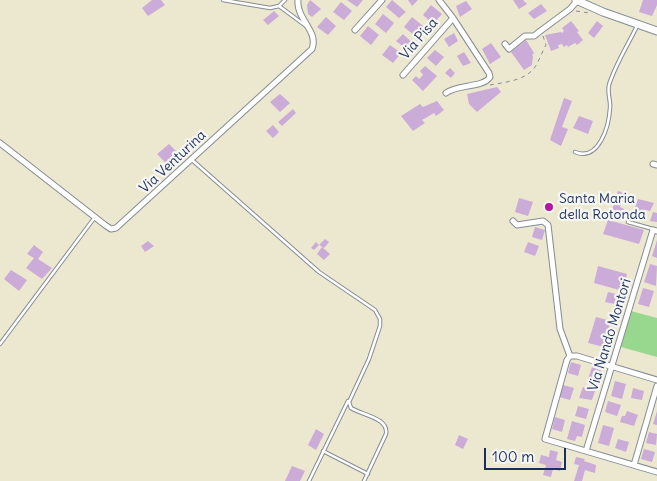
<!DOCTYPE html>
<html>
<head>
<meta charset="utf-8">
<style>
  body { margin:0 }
  #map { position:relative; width:657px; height:481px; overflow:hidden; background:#ece8cf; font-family:Delius,sans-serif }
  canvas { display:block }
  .scale { position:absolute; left:484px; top:448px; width:82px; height:22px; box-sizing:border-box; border:2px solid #1b2f5e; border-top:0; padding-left:6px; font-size:15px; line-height:18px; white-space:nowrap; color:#1b2f5e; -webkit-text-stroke:4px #f6f6f2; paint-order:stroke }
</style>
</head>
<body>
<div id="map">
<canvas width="657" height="481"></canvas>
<div class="scale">100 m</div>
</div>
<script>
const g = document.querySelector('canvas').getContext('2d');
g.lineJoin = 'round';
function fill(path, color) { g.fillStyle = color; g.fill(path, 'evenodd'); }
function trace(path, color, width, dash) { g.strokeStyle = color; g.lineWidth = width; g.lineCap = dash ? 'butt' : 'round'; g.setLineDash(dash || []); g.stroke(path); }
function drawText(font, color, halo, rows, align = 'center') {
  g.font = font + ' Delius,sans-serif'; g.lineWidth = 4.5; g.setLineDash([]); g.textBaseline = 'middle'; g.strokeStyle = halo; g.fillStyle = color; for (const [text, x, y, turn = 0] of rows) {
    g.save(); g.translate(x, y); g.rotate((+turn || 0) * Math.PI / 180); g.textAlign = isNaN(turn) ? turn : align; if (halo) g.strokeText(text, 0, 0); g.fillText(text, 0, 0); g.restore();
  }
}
fill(new Path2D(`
  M631,311l26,7v39l-36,-10z`), '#98d88e');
fill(new Path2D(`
  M152,0h9l4,5 -17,11 -6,-8z
  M310,0l11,9 -9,8 -4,-3 -1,-9z
  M347,0h16l-6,7z
  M392,0l14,12 -7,6 -13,-11z
  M408,0h10l-6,6z
  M513,0h10l4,4 -8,5z
  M643,0h14v5l-5,11 -13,-4z
  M466,1l6,8 -12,8 -4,-11z
  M341,2l11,9 -8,9 -11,-8z
  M541,4l6,7 -13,8 -6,-6z
  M431,5l11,9 -9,10 -10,-9z
  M274,11l5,5 -11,9 -5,-5z
  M383,14l11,9 -8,10 -11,-9z
  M326,17l10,9 -8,9 -11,-8z
  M412,17l11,9 -8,10 -11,-9z
  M571,21l8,10 -2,1 6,8 -6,5 -2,-2 -7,4 -1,-2 -3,2 -2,-3 -4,1 1,3 -8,3 -6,-16 16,-3 1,1 2,-2 -2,-3z
  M597,21l6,5 -9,12 -6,-5z
  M368,26l11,9 -8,10 -11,-9z
  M454,33l4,8 -9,6 -5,-8z
  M403,34l13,12 -6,6 -14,-11z
  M526,40l8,13 -2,2 1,1 -1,9 -8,5 -13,-18z
  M491,43l10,14 -11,7 -8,-15z
  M390,45l11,8 -8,10 -11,-8z
  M435,50l9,7 -8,9 -9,-8z
  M464,52l7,11 -8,3 -6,-10z
  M425,66l12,10 -14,15 -11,-11 4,-4 3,3 4,-4 -3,-4z
  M450,68l5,5 -4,5 -6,-5z
  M497,87l4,5 -24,20 -8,-8 -2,-10z
  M280,94l10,9 -10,9 -10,-10z
  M564,98l8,3 -10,26 6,2 -7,17 -11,-6z
  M437,101l7,9 -8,6 -2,-3 -12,7 3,3 -12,8 -12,-15 19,-12 3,3z
  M293,109l3,4 -14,13 -4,-4z
  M579,116l14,5 -5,13 -15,-6z
  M273,125l6,7 -6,6 -7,-7z
  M169,144l10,10 -12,10 -10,-10z
  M618,191l10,4 -2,7 -4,-1 -2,6 4,2 -2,7 -11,-3z
  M519,198l14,4 -5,14 -13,-4z
  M638,199l16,4 -4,8 -4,-1 -3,10 -11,-4z
  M544 207a5 5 0 1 1 10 0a5 5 0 1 1-10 0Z
  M653,212l4,1v9l-7,-1z
  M608,220l36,10 -5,14 -36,-10z
  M535,227l10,3 -3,10 -10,-3z
  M325,239l4,3 -5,6 -5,-3z
  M657,240v18l-5,-2z
  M148,241l6,5 -9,6 -4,-6z
  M316,242l3,3 -5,5 -3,-2z
  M528,242l11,4 -4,10 -11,-4z
  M34,245l9,7 -5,7 14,9 -10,11 -16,-11 8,-10 -7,-4z
  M322,247l8,7 -6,6 -7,-6z
  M650,264l7,2 -1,20 -12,-4z
  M598,266l29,8 -4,17 -29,-8z
  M11,270l16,10 -8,11 -15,-12z
  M643,288l11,3 -5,16 -11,-3z
  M608,292l17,4 -3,12 -6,1 -1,-5 -10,-2z
  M596,317l15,4 -7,26 -16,-4z
  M571,362l10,3 -3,11 -10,-3z
  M592,367l10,4 -4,10 -10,-2z
  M615,381l11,3 -4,15 -11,-3z
  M563,385l11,3 -4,12 -11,-3z
  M583,387l12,4 -3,9 -13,-2z
  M633,388l11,3 -2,9 -11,-2z
  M608,401l13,4 -4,11 -12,-4z
  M578,406l11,3 -3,10 -11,-3z
  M627,411l11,4 -4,11 -14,-4 2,-6h3z
  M657,411v14l-4,-1z
  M555,417l10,3 -3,12 -10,-3z
  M572,421l13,4 -3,12 -5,-1 -2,5 -8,-2z
  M603,425l11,3 -5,18 -11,-3z
  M316,429l8,5 -8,16 -8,-5z
  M649,432l8,2 -1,11 -10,-2z
  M459,435l9,4 -5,10 -8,-4z
  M618,439l11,3 -3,10 -11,-4z
  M644,449l11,3 -3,10 -11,-3z
  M550,450l8,2 -2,8 6,2 -2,9 -7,-2 -2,8 -8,-2 3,-10 -7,-2 2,-8 8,2z
  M576,457l9,2 -1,2 12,4 -1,8 -10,-3 -3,11h-8l5,-16 -5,-1z
  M292,466l13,5 -5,10h-15z`), '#cbabd8');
const lane = new Path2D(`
  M223,0l47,8 9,-2
  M285,0l-6,6 27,20
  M575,152c24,10 34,-26 35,-44 1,-7 -3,-15 -1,-23 6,-20 19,-40 28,-59
  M192,160l127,112 56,38 5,9v7l-11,33 -20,43 2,6c11,7 38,10 35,26l-22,47
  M628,222l25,7
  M0,344l95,-127
  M323,451l45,23
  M309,481l39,-80`);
const street = new Path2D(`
  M439,0l14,18 36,55 1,4c-7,11 -32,7 -44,16
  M355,30l27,-30
  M505,44l4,5 16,-13h9l5,-4 31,-23 7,-8
  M403,75l50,-57
  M0,143l105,82 6,4 5,-1 196,-179c7,-18 -16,-30 -14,-49
  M653,164l4,1
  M513,221l4,4 26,-4 5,4 12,104 10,27
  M657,380l-80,-24h-7l-3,4 -22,79 112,33
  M586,451l67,-221 4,1
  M634,465l23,-79`);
const secondary = new Path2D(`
  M576,0l27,12 54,19`);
trace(lane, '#848c96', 4.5);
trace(street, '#848c96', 7);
trace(secondary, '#848c96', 9);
trace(new Path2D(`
  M576,11l13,2
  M490,85c15,-3 35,-4 45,-18 4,-6 7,-15 11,-22l-3,-9`), '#848c96', 1, [4, 4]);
trace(lane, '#fff', 2.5);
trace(street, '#fff', 5);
trace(secondary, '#fff', 7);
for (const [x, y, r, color] of [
  [549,207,5,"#b5179e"]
]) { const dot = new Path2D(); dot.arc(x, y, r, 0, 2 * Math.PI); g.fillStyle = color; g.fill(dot); trace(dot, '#f6f6f2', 2); }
drawText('14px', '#1b2f5e', '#f6f6f2', [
  ["Via Pisa",419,39,-49],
  ["Via Venturina",173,162,-43],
  ["Via Nando Montori",610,335,-73]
]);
drawText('14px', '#1b2f5e', '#f6f6f2', [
  ["Santa Maria",559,199],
  ["della Rotonda",559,215]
], 'left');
</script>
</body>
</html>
